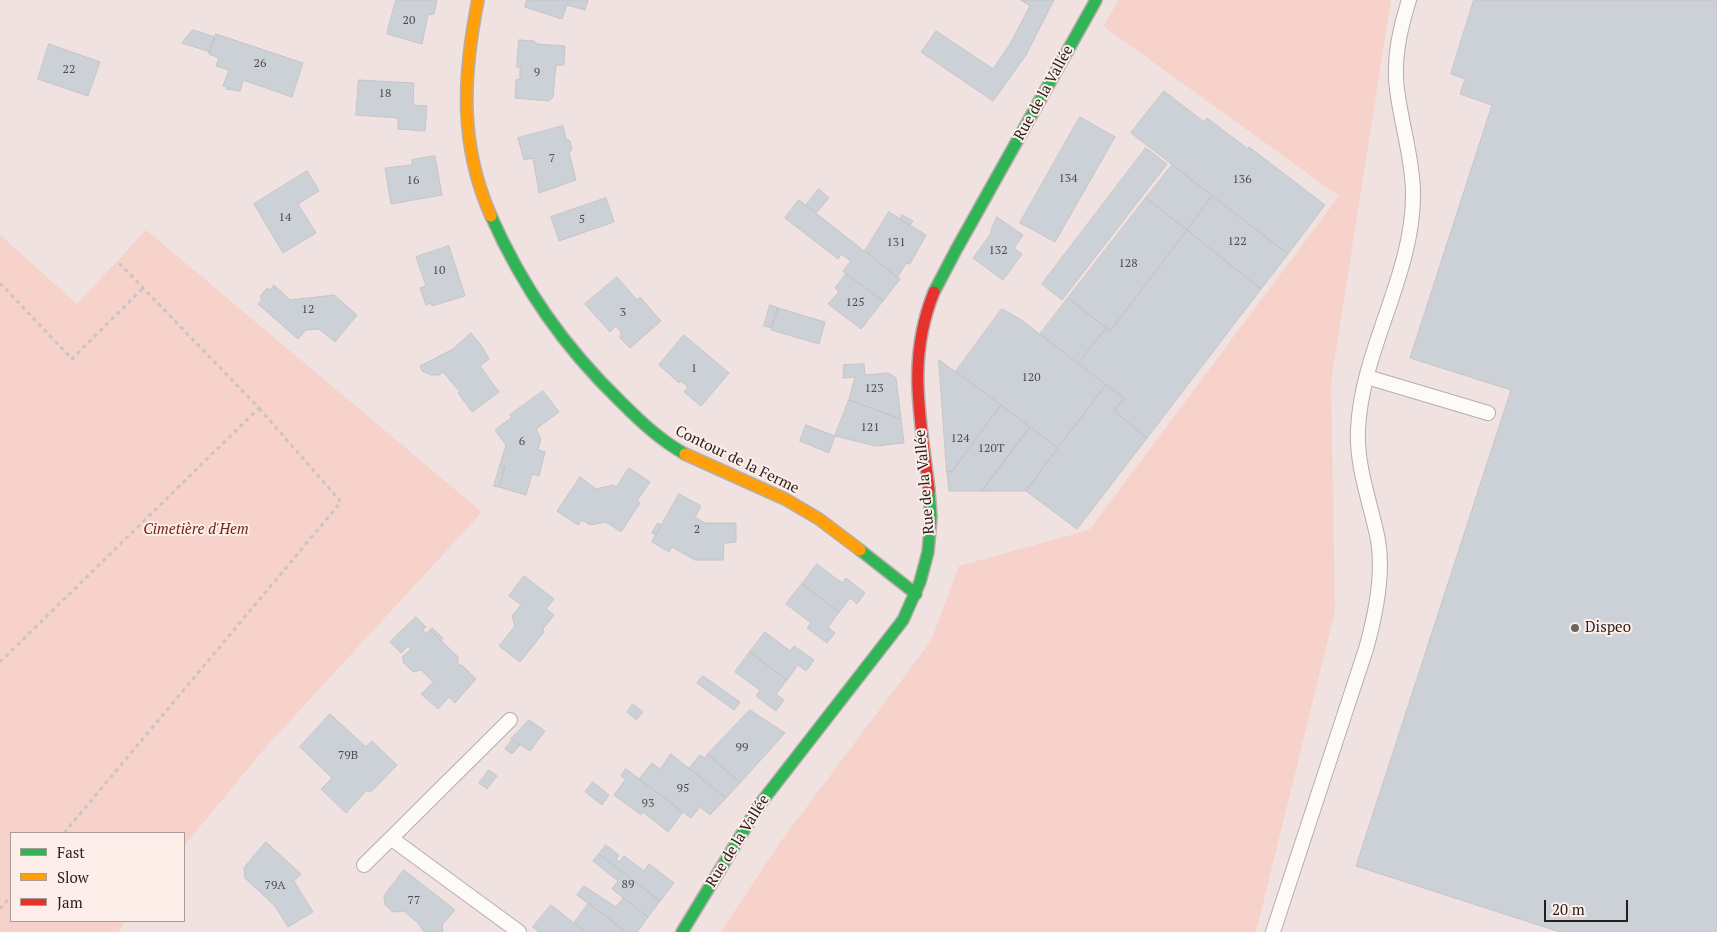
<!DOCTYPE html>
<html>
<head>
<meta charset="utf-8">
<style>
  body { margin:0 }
  #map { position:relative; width:1717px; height:932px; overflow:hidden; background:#f0e2e0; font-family:"PT Serif",serif }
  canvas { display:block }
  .legend { position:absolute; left:10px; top:832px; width:175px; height:90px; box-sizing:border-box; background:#fdeeea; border:1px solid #a89b98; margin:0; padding:6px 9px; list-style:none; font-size:15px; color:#281f1d }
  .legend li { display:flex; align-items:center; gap:10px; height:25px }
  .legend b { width:25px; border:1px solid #a89b98 }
  .scale { position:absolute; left:1544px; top:900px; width:84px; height:22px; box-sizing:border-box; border:2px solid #281f1d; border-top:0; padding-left:6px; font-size:15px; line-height:18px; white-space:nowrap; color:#281f1d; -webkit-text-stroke:4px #fdeeea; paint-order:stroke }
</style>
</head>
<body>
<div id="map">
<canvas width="1717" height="932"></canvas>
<ul class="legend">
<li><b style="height:6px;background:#30b455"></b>Fast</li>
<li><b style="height:6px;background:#ff9f0a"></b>Slow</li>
<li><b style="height:6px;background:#e5322d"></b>Jam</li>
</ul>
<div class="scale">20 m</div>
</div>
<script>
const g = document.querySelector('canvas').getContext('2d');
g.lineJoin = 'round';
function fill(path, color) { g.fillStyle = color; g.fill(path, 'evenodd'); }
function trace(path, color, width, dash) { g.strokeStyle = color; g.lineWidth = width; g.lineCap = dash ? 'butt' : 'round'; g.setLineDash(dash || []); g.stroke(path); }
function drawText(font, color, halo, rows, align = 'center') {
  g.font = font + ' "PT Serif",serif'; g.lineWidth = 4; g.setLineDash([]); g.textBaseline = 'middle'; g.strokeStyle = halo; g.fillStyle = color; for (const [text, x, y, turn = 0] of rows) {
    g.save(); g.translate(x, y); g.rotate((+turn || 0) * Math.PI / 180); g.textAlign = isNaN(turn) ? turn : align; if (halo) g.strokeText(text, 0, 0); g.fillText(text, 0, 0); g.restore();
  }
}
fill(new Path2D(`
  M1119,0h272l-60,382 4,229 -79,321h-535l58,-88 152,-203 28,-75 130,-36 250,-334 -236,-170z
  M146,230l336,282 -217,236 -81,98v-13h-173v88h115l-8,11h-118v-697l77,69z`), '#f6d2cb');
const building = new Path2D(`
  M396,0h41l-3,14 -6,1 -6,29 -35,-10z
  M527,0h61l-3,10 -18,-5 -5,14 -37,-12z
  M1021,0h33l-28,55 -33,46 -72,-49 15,-21 57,38 17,-25 20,-38z
  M1474,0h243v932h-157l-204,-66 155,-476 -101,-32 82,-253 -32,-11 5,-15 -14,-5z
  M193,30l22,7 -5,15 -28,-9z
  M216,34l87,29 -11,34 -49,-17 -3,11 -14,-2 1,-2 -4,-1 6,-16 -13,-4 3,-8 -10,-4z
  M519,40l15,1 3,3 28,2 -1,19h-8l-3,32 -4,4 -34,-3 1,-18 4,-1v-12h-3z
  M49,44l51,18 -12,34 -50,-17z
  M359,80l55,3 -1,22 14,1 -2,25 -27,-2v-11l-42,-3z
  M1164,91l40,31 3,-4 41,31 1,-2 76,58 -37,49 -157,-121z
  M1080,117l35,20 -60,105 -35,-19z
  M563,126l3,13 4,2 2,8 -3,4 7,27 -37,13 -6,-35 -9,2 -6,-22z
  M1146,148l21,16 -105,136 -20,-16z
  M435,156l7,39 -51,9 -6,-36 27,-3v-5z
  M1172,165l40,31 -25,34 -41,-32z
  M307,171l12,20 -21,13 18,29 -33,20 -29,-49z
  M819,189l10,9 -13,15 -10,-8z
  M1212,196l76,58 -27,35 -74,-59z
  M606,198l8,24 -55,19 -8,-24z
  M1146,198l41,32 -77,101 -42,-33z
  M799,200l101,79 -17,22 -37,-27 -3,-3 8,-10 -10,-7 -3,5 -53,-41z
  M889,212l37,23 -16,29 -4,-1 -9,15 -32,-27z
  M902,215l11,6 -3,4 -10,-6z
  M997,217l26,18 -9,13 8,6 -19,26 -30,-22 19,-26 -1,-1z
  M1187,230l74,59 -114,149 -33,-27 10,-13 -46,-35 28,-35 4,3z
  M449,246l16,50 -33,10 -1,-3 -5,2 -6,-17 6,-2 -10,-29z
  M846,274l37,27 -22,28 -33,-25 11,-12 -4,-4z
  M617,277l20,23 3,-3 21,24 -31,27 -10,-10 1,-6 -5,-6 -6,6 -25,-28z
  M274,285l16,15 44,-5 23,20 -22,27 -16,-13 -13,1 -8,9 -40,-35 4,-5 -2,-2 7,-9 3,2z
  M1068,298l38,30 -28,35 -38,-29z
  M770,305l8,3 -6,20 -8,-2z
  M778,308l47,14 -6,22 -48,-14z
  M1002,309l18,10 86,66 -48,63 -102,-77z
  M471,333l10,12 8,14 -9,7 19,26 -27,20 -14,-19 2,-1 -17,-20 -4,3h-8l-9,-4 -2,-5 33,-17z
  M684,335l45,38 -28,33 -17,-14 4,-5 -7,-6 -2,2 -20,-18z
  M939,360l62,45 -49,66 -5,1z
  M864,364l1,11 23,-2 8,5 5,41 -52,-19 6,-23 -12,1 1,-13z
  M1106,385l18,13 -10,13 33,27 -70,91 -51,-38z
  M543,391l16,21 -23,17 5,10 -3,11 7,2 -6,24 -7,-2 -6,21 -27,-8 6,-21 -5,-1 6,-20 -11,-15 17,-13 -2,-2z
  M849,400l52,19 3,24 -28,3 -41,-10z
  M1001,405l29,22 -48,64h-33l-2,-19 5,-1z
  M806,425l29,11 -6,17 -29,-12z
  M1030,427l28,21 -32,43h-44z
  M500,465l5,1 -6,21 -5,-1z
  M629,468l21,14 -13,19 3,2 -19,29 -15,-10 -16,3 -8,-5 -4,5 -21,-14 23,-34 16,12 17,-4 3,2z
  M679,494l22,12 -6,11 10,6h31v19l-12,1 -1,17h-28l-23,-13 -3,5 -17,-10z
  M658,523l3,2 -5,10 -4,-2z
  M817,564l25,19 4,-5 19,15 -8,11 -7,-6 -11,14 -37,-28z
  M524,576l30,23 -8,10 8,6 -11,14 1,3 -24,30 -21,-16 16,-20 -3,-10 9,-11 -12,-9z
  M802,584l37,28 -11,15 7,6 -8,10 -20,-15 4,-5 -25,-19z
  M416,617l10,10 -3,3 3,3 4,-3 28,27v8h4l14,14 -21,24 -6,-6 -11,12 -17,-15 12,-12 -12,-12 -8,2 -10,-10v-6l8,-7 -3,-3 -7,7 -11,-11z
  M432,628l11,10 -2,3 -11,-11z
  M765,632l25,19 4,-5 20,14 -8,11 -8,-6 -11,15 -37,-28z
  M750,652l37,28 -11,14 8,6 -8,11 -20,-15 4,-6 -25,-18z
  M703,676l37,26 -6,8 -37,-27z
  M633,704l10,8 -7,8 -9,-8z
  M750,710l35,23 -45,50 -32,-29z
  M330,714l36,33 6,-6 25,24 -25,26h-6l-20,22 -25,-24 11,-11 -32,-31z
  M529,720l16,11 -15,20 -19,-12z
  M513,739l7,6 -8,9 -7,-5z
  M671,754l55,44 -16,17 -10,-8 -9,11 -52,-39 13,-16 8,6z
  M708,754l32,29 -14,15 -37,-30 11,-13 5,3z
  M626,769l57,43 -15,20 -25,-20 -2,3 -27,-20 12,-16 -5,-3z
  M489,770l8,6 -10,13 -8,-6z
  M593,782l16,13 -7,10 -17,-13z
  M266,842l35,32 -7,7 19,31 -25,15 -13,-21 -30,-28 -1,-10z
  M606,845l13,10 -3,5 3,2 5,-6 20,15 5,-7 25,19 -14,18 -61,-47z
  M599,854l61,47 -12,16 -36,-28 6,-8 -25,-20z
  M404,870l51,40 -13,15 1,7h-19l-5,-8 -15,-13 -11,1 -8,-7 -1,-9z
  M584,886l32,21 7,-9 25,19 -11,15h-11l-49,-37z
  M589,903l37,29h-40l-12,-9z
  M551,905l23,18 12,9h-47l-6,-5z`);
fill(building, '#cbd1d7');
trace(building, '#c6c4c5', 1);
const lane = new Path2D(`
  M1367,377l121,36
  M392,839l127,93
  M364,865l146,-145
  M1273,932l93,-283c9,-32 18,-75 12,-109 -7,-36 -22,-73 -20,-111 4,-82 57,-156 55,-239 -1,-34 -12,-67 -16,-101 -4,-30 3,-60 12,-89`);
const fast = new Path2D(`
  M491,216c32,72 73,131 130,186 20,20 39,38 64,52
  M934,292l22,-42 140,-250
  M860,550l56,44
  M682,932l78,-128 143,-184 17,-38 8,-30 3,-35 -2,-27`);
const slow = new Path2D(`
  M478,0c-15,76 -19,144 13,216
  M685,454l100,45 34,20 41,31`);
const jam = new Path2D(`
  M929,490c-8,-70 -23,-129 5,-198`);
trace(lane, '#b7adab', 16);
trace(fast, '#b7adab', 14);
trace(slow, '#b7adab', 14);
trace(jam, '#b7adab', 14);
trace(new Path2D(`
  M0,283l72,76 71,-71
  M0,662l259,-254 -142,-147
  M64,833l277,-331 -82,-94
  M0,909l11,-13`), '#c9c5c3', 3, [4, 4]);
trace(lane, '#fdfbfa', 14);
trace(fast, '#30b455', 11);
trace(slow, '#ff9f0a', 11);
trace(jam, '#e5322d', 11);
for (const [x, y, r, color] of [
  [1575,628,5,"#6e6361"]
]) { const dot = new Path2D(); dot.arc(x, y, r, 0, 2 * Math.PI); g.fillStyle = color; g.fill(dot); trace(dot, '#fdeeea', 2); }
drawText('12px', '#514c4c', null, [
  ["20",409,21],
  ["26",260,64],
  ["22",69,70],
  ["9",537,73],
  ["18",385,94],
  ["7",552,159],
  ["134",1068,179],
  ["136",1242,180],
  ["16",413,181],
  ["14",285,218],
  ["5",582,220],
  ["122",1237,242],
  ["131",896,243],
  ["132",998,251],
  ["128",1128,264],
  ["10",439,271],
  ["125",855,303],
  ["12",308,310],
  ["3",623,313],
  ["1",694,369],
  ["120",1031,378],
  ["123",874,389],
  ["121",870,428],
  ["124",960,439],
  ["6",522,442],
  ["120T",991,449],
  ["2",697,530],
  ["99",742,748],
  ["79B",348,756],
  ["95",683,789],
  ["93",648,804],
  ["89",628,885],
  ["79A",275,886],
  ["77",414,901]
]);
drawText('15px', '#281f1d', '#fdeeea', [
  ["Rue de la Vallée",1044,93,-61],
  ["Contour de la Ferme",737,460,26],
  ["Rue de la Vallée",925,482,-95],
  ["Rue de la Vallée",738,841,-58]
]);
drawText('italic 15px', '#742317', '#fdeeea', [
  ["Cimetière d'Hem",196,530]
]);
drawText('15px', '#281f1d', '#fdeeea', [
  ["Dispeo",1585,628]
], 'left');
</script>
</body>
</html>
